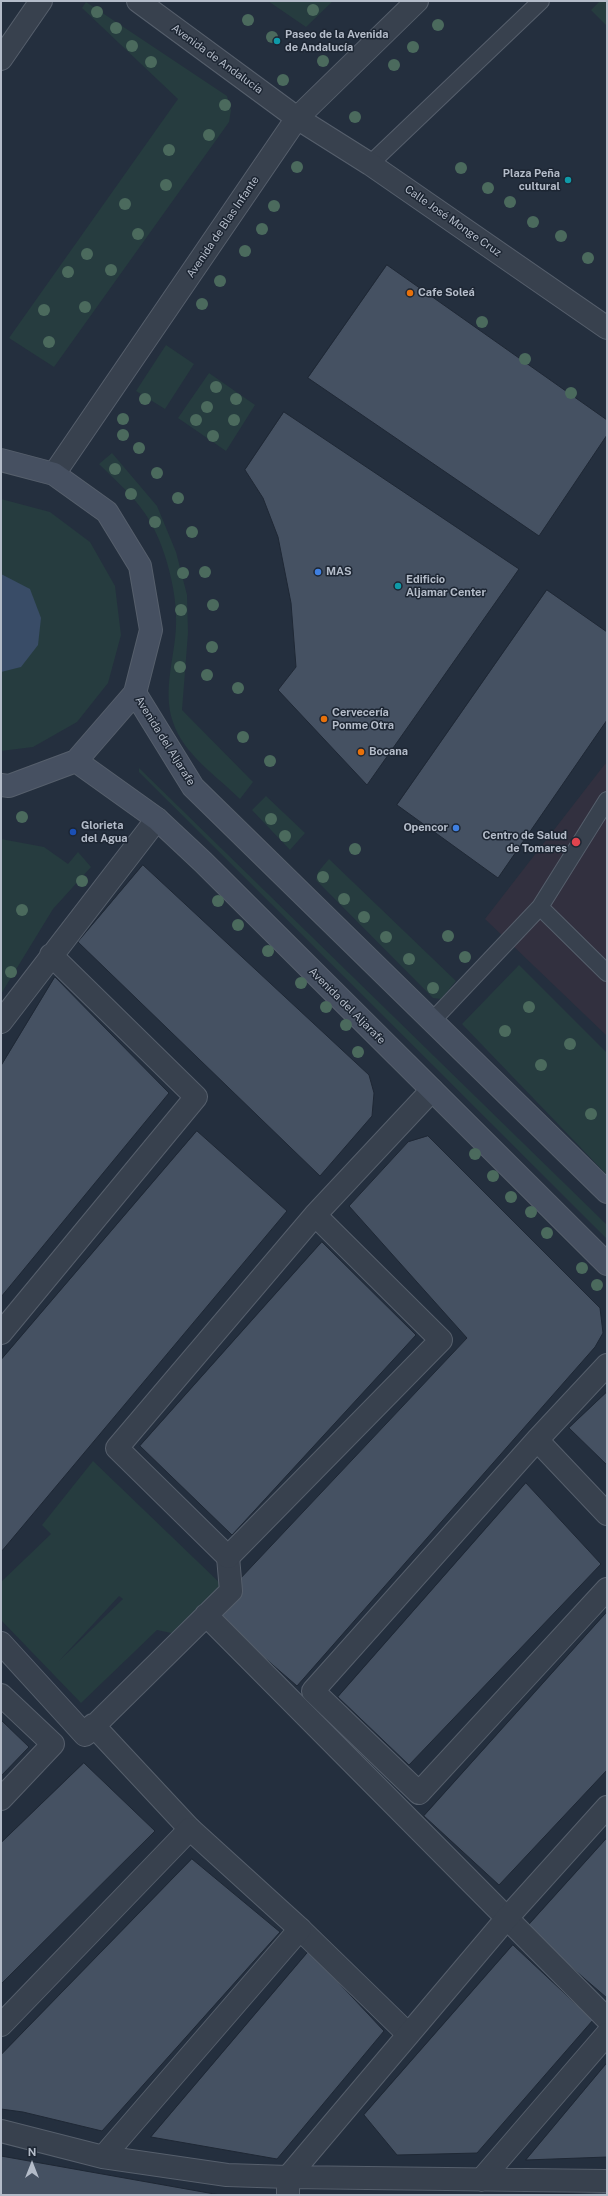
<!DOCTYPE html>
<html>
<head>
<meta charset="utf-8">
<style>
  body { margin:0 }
  #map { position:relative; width:608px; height:2196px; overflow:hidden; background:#242f3e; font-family:"Public Sans",sans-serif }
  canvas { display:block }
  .frame { position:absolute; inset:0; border:2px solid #b4bcc9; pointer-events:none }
  .north { position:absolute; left:12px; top:2144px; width:40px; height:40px; -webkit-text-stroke:3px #1d2633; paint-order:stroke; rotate:0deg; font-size:11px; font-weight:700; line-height:16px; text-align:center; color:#b4bcc9 }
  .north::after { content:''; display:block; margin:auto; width:14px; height:18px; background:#b4bcc9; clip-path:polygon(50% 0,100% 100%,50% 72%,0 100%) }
</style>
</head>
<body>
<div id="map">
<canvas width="608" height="2196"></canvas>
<div class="frame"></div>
<div class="north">N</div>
</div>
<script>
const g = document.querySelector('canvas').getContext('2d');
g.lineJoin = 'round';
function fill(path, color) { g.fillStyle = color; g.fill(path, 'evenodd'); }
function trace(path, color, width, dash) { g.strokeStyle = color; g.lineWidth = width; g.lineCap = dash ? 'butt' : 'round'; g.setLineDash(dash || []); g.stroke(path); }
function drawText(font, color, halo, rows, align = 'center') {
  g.font = font + ' "Public Sans",sans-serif'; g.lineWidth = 3; g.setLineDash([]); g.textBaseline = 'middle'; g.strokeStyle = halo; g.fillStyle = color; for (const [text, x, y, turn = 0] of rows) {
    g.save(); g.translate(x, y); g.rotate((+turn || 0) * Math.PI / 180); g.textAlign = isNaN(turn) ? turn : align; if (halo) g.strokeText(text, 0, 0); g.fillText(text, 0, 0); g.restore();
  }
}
fill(new Path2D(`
  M605,764l2,1v271l-122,-117z`), '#32303f');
fill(new Path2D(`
  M268,1h65l-27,26z
  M600,1h7v25l-16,-16z
  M86,2l141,94 4,14 -2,12 -175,245 -45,-29 169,-239 -96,-91z
  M166,345l28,19 -29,45 -29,-18z
  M209,373l46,32 -29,46 -48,-33z
  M112,453l45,53 19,46 11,43 1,38 -6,77 71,72 -13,17c-23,-23 -57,-45 -67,-77 -11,-31 2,-65 3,-96 2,-35 -13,-91 -35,-118 -12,-16 -28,-30 -42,-44z
  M1,499l49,13 40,30 25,44 6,49 -13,48 -31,39 -44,25 -32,4z
  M139,768l468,457v14l-468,-467z
  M266,796l39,37 -15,17 -38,-40z
  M1,839l43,8 24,17 10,-12 13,15 -38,42 -52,85z
  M329,859l127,122 -15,18 -8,-1 -117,-118 2,-8z
  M519,965l88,88v122l-145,-151z
  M93,1461l129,124 -46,49 -19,-4 -76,73 -80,-83v-38l50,-48 -9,-9zM119,1596l4,3 -64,62z`), '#263c3f');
fill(new Path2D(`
  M1,574l29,15 11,29 -3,27 -17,22 -20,5z`), '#394c67');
const building = new Path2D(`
  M387,265l220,155v15l-68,101 -231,-158z
  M284,412l235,157 -152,216 -89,-95 18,-23 -5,-64 -13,-66 -15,-39 -18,-28z
  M547,590l60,42v88l-109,158 -101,-73z
  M143,865l226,210 5,18 -2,23 -52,60 -242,-234z
  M55,977l114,116 -168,204v-231z
  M197,1131l90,80 -286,341v-192z
  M428,1136l172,172 3,25 -8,14 -298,339 -78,-68 19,-37 229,-243 -118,-132 59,-64z
  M322,1242l94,93 -184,200 -92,-89z
  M607,1392v73l-38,-37z
  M526,1483l75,81 -192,201 -71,-68z
  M607,1612v158l-108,115 -75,-69z
  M1,1720l28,27 -28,29z
  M84,1763l71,68 -154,153v-141z
  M607,1838v160l-81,-70z
  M192,1859l88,73 -178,199 -79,-19 -22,-3v-54z
  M513,1945l80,75 -116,133 -80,2 -33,-40z
  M309,1951l75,80 -107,128 -126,-22z
  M607,2063v94l-81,3z
  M1,2156l219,39h-219z
  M607,2193v2h-113z`);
fill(building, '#455162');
trace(building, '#1f2835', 1);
const service = new Path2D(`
  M370,164l171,-163
  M540,907l67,66
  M433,1020l107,-113 67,-107`);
const pedestrian = new Path2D(`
  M206,1615l401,404
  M1,1643l84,92 146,-144 -3,-34
  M93,1725l97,104
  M300,1929l108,105`);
const minor = new Path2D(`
  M138,1l159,117 73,46 237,164
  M1,59l40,-58
  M54,474l243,-356 120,-117
  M1,1022l156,-203
  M315,1215l126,125 -213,217 -111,-109 198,-233 117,-125
  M1,1333l195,-236 -145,-142
  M607,1365l-70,75 -224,251 106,102 188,-204
  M537,1440l70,74
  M1,1695l52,49 -52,55
  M1,2025l189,-196 110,100 -197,228
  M1,2131l102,26 124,18 61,2 219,-259 100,-111
  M481,2180l126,-146
  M288,2195v-18l317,4`);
const secondary = new Path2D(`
  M1,460l53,14 53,38 33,54 11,64 -16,63 -59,68 -67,25 -8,-1
  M135,693l58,94 414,405
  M76,761l81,58 46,43 404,402`);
trace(service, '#565f6c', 18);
trace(pedestrian, '#565f6c', 24);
trace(minor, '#565f6c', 24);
trace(secondary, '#565f6c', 24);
trace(service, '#38414e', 16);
trace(pedestrian, '#38414e', 22);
trace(minor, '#38414e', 22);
trace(secondary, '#465061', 22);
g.fillStyle = '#4b6a5d';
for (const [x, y] of [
  [313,10],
  [97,12],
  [248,20],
  [438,25],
  [116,28],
  [272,37],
  [132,46],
  [413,47],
  [323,61],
  [151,62],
  [394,65],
  [283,80],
  [225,105],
  [355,117],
  [209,135],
  [169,150],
  [297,167],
  [461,168],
  [166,185],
  [488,188],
  [510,202],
  [125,204],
  [274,206],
  [533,222],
  [262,229],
  [138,234],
  [561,236],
  [245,251],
  [87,254],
  [588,258],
  [111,270],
  [68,272],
  [220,281],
  [202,304],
  [85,307],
  [44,310],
  [482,322],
  [49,342],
  [525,359],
  [216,387],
  [571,393],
  [145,399],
  [236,399],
  [207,407],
  [123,419],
  [196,420],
  [234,420],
  [123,435],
  [213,436],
  [139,448],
  [115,469],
  [157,473],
  [131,494],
  [178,498],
  [155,522],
  [192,532],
  [205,572],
  [183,573],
  [213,605],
  [181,610],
  [212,647],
  [180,667],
  [207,675],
  [238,688],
  [243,737],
  [270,761],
  [22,817],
  [271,819],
  [285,836],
  [355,849],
  [323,877],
  [82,881],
  [344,899],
  [218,901],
  [22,910],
  [364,917],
  [238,925],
  [448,936],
  [386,937],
  [268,951],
  [465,957],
  [409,959],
  [11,972],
  [301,983],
  [433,988],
  [326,1007],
  [529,1007],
  [346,1025],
  [505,1031],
  [570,1044],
  [358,1052],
  [541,1065],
  [591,1114],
  [475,1154],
  [493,1176],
  [511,1197],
  [531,1212],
  [547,1233],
  [582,1268],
  [597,1285]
]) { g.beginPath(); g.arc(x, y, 6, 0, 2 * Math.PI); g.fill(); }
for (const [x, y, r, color] of [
  [277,41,4,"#0f9aa8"],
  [568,180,4,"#0f9aa8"],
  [410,293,4,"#e8710a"],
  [318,572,4,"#3f7fe0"],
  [398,586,4,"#0f9aa8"],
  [324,719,4,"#e8710a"],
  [361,752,4,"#e8710a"],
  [456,828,4,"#3f7fe0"],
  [73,832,4,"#1a4fb4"],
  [576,842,5,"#e0444e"]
]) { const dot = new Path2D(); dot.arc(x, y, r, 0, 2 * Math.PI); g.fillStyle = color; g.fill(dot); trace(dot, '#1d2633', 1.5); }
drawText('bold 11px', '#b4bcc9', '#1d2633', [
  ["Paseo de la Avenida",285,35],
  ["de Andalucía",285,48],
  ["Plaza Peña",560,174,"right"],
  ["cultural",560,187,"right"],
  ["Cafe Soleá",418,293],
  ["MAS",326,572],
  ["Edificio",406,580],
  ["Aljamar Center",406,593],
  ["Cervecería",332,713],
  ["Ponme Otra",332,726],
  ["Bocana",369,752],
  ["Glorieta",81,826],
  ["del Agua",81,839],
  ["Opencor",448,828,"right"],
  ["Centro de Salud",567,836,"right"],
  ["de Tomares",567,849,"right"]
], 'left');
drawText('11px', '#b4bcc9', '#1d2633', [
  ["Avenida de Andalucía",217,59,36],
  ["Calle José Monge Cruz",453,221,35],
  ["Avenida de Blas Infante",223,227,-56],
  ["Avenida del Aljarafe",165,741,58],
  ["Avenida del Aljarafe",347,1006,45]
]);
</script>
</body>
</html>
